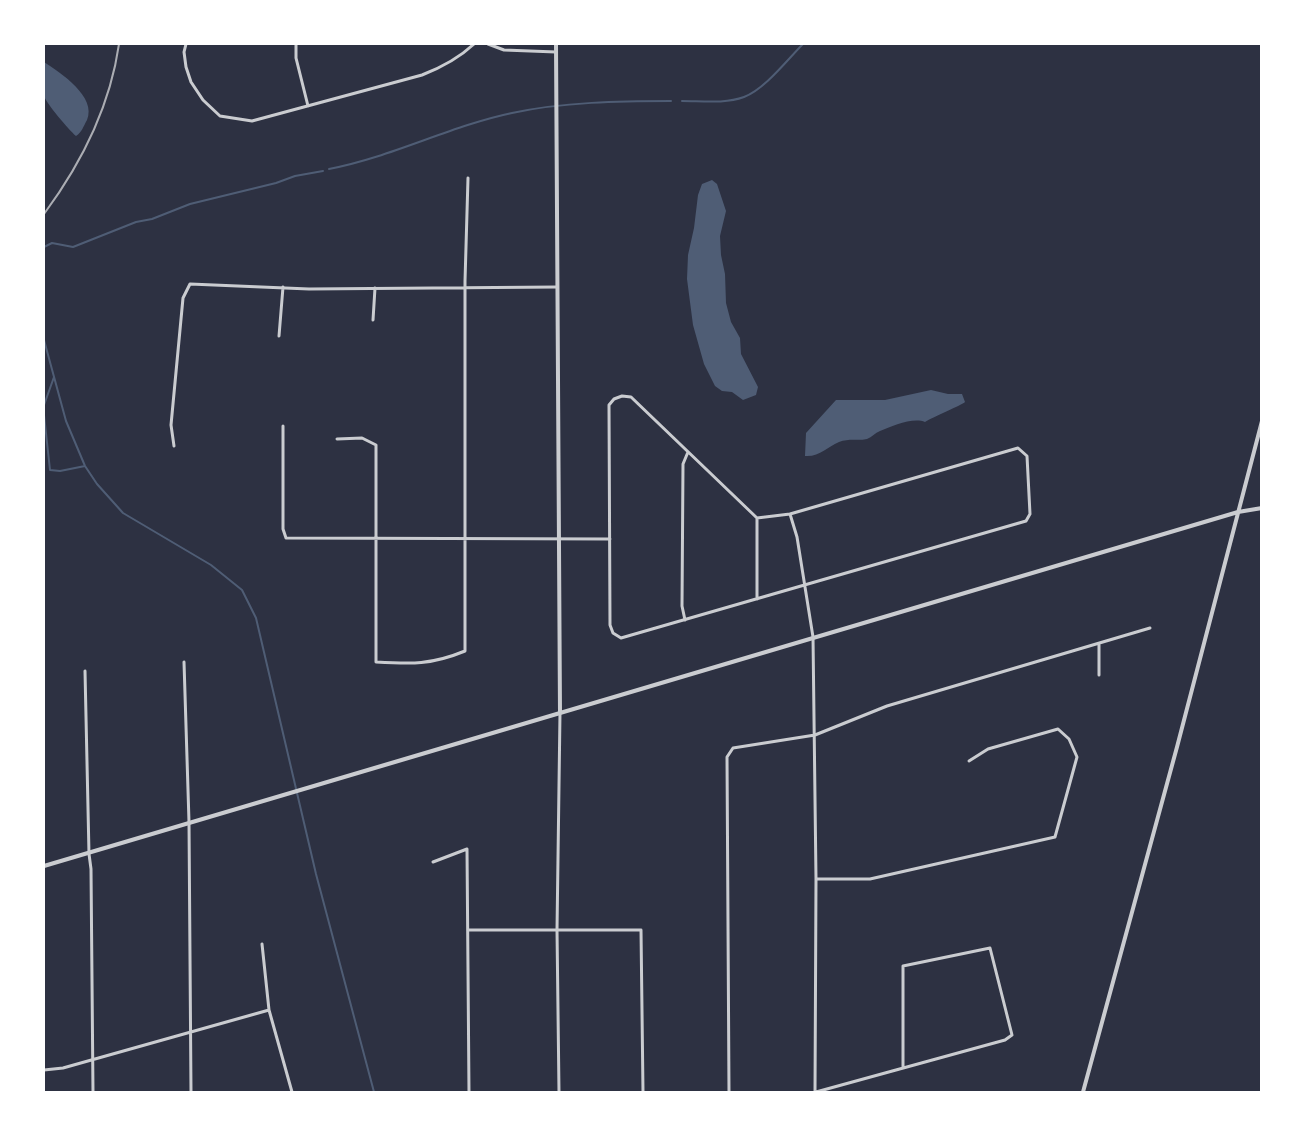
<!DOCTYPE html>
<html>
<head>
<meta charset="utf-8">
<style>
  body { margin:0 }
  #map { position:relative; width:1305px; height:1136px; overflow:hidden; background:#2d3142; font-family:"Source Serif 4",serif }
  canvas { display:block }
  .frame { position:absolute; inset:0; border:45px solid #fff; pointer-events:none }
</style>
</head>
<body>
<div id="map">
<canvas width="1305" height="1136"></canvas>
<div class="frame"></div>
</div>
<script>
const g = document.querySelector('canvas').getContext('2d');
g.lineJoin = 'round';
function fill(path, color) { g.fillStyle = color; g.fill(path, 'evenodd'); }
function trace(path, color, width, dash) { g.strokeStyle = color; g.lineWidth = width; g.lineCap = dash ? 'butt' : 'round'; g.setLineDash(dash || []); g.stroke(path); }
fill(new Path2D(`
  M44,62c17,11 53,35 43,58 -4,7 -5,12 -11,16 -7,-6 -30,-33 -32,-40 -3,-7 -1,-26 0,-34z
  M712,180l5,4 9,27 -6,25 1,19 4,19 1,29 5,19 9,16 1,16 17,33 -2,8 -13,5 -11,-8 -10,-1 -7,-5 -11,-22 -11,-39 -6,-46 1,-24 6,-27 4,-33 4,-11z
  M931,390l17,4h14l3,8c-3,3 -32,15 -40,20 -12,-5 -33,4 -45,9 -5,2 -8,6 -13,8 -9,2 -18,-1 -28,3 -12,5 -19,15 -34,14l1,-23 30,-33h49z`), '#4f5d75');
trace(new Path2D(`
  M682,101c20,0 43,3 62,-4 21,-8 43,-37 59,-53
  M329,169c63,-12 121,-43 183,-56 50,-11 109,-12 159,-12
  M44,247l8,-4 21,4 63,-25 16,-3 38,-15 86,-21 19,-7 28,-5
  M44,340l22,81 19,45 12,18 26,29 88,52 31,25 14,28 60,256 58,218
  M44,405l10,-28
  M44,415l6,55 10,1 25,-5`), '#4f5d75', 2);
trace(new Path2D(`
  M186,44l-2,8 2,15 5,15 12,18 17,16 32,5 170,-46c18,-7 37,-17 52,-31
  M296,44v14l12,48
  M488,44l16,6 52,2
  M373,320l2,-32
  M279,336l4,-49
  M622,396l9,1 126,121 33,-4 228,-66 9,8 3,58 -4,7 -405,117 -8,-5 -3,-8 -1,-220 5,-6z
  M283,426v103l3,9 324,1
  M337,439l25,-1 14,7v217c36,2 55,3 89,-11v-370l3,-103
  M174,446l-3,-21 12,-127 7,-14 119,5 248,-2
  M790,514l7,23 16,100 3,242 -1,213
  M757,518v81
  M685,620l-3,-14 1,-142 5,-12
  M184,662l5,160 2,270
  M85,671l4,183 2,15 2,223
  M1099,675v-31
  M433,862l34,-13 2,243
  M816,879h54l185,-42 22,-80 -8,-18 -11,-10 -70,20 -19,12
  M469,930h172l2,162
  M262,944l7,66 23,82
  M44,1070l19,-2 206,-58
  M559,1092l-2,-162 3,-217
  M729,1092l-2,-335 6,-9 82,-13 72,-29 263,-78
  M816,1092l189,-52 7,-5 -22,-87 -87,18v102`), '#caccd0', 3);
trace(new Path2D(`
  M556,44l4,669
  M44,866l1194,-354 24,-4
  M1083,1092l94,-345 85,-326`), '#caccd0', 4);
trace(new Path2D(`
  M44,214c37,-50 66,-107 75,-170`), '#abadb3', 2);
</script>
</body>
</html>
